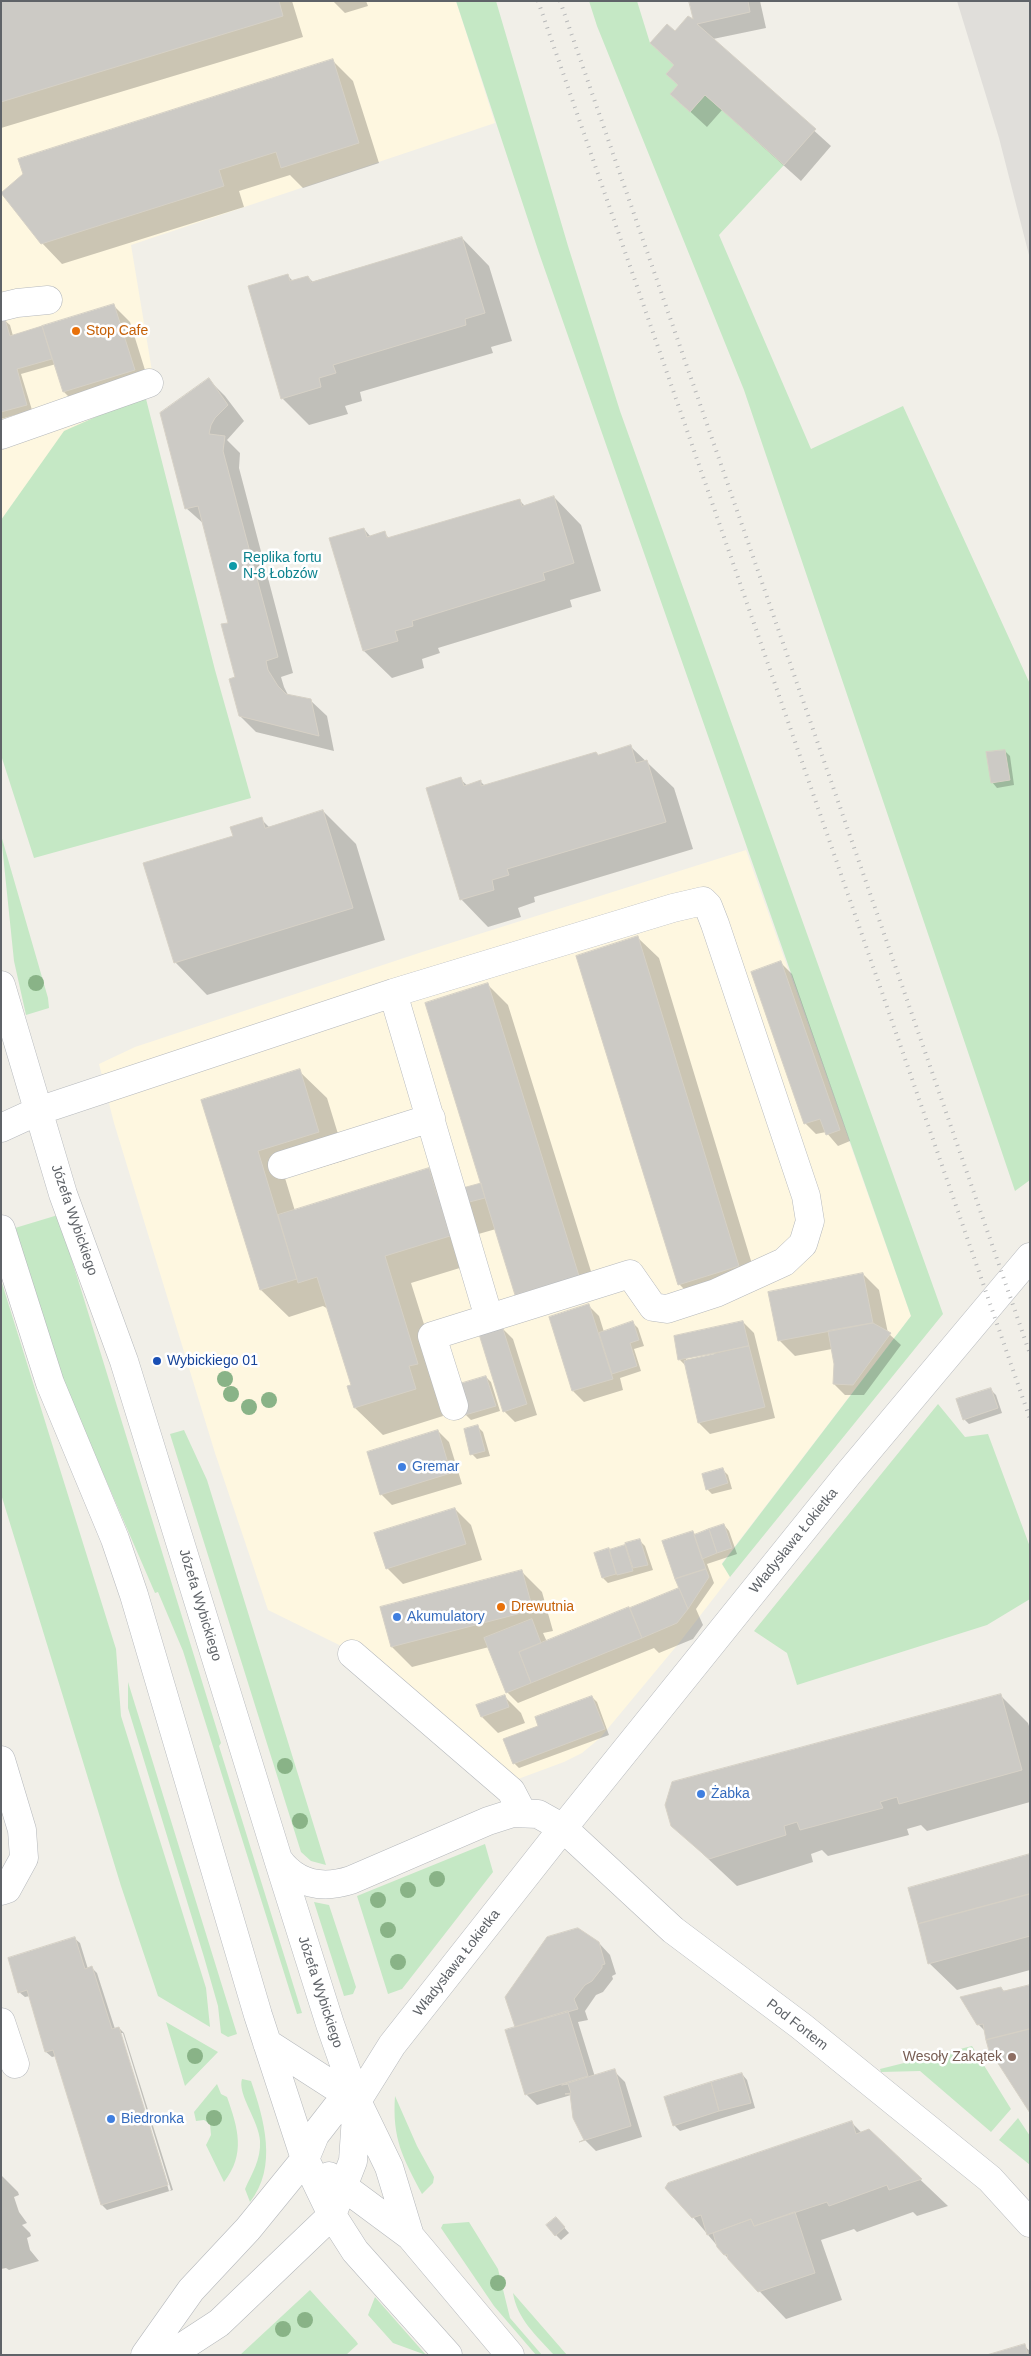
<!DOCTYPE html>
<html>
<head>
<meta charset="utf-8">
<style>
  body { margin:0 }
  #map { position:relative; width:1031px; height:2356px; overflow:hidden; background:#f1efe8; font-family:Arial,sans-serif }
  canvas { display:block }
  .frame { position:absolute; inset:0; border:2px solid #5f6368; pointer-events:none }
</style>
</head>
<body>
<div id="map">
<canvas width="1031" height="2356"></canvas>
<div class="frame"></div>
</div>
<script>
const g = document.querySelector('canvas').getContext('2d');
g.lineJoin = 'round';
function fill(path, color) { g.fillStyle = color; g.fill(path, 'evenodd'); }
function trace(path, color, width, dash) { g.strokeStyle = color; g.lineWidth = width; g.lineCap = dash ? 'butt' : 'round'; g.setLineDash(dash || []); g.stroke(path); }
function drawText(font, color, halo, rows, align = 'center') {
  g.font = font + ' Arial,sans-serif'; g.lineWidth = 5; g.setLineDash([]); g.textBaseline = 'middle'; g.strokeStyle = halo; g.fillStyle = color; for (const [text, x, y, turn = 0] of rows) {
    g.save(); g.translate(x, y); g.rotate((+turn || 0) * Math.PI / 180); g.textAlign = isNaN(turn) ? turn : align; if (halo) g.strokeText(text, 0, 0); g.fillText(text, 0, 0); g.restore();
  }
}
fill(new Path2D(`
  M1,1h455l39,122 -364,122 24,144 -139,110 -15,21z
  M746,850l165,466 -189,247 8,14 -51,66 -79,95 -18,15 -18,9 -54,20 -122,-113 -120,-59 -53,-157 -101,-330 -15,-59 36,-17 287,-95z`), '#fef7e0');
fill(new Path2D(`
  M957,1h73v258l-31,-121z`), '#e0deda');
fill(new Path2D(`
  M456,1h40l72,245 52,165 323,903 -213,263 -8,-13 189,-248 -372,-1063z
  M589,1h48l13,42 24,22 -8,9 12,11 -8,9 20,18 15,-17 79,70 -65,70 92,214 92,-43 127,278v496l-15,11 -271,-801 -147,-364z
  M145,395l70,275 36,128 -217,60 -33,-103v-235l63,-89z
  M1,835l47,163 1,10 -23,7 -12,-54z
  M58,1215l163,528 -2,3 83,267 -5,1 -114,-363 -25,-59 -3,1 -92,-212 -48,-153z
  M1,1280l115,369 5,67 85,272 4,39 -52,-31 -37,-110 -120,-392z
  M938,1404l27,33 23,-3 42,113v52l-43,26 -190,60 -10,-32 -33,-22z
  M184,1430l23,50 119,385 -15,-4 -10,-9 -131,-418z
  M128,1682l109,352 -9,3 -7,-4 -3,-27 -14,-49 -76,-249z
  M485,1844l8,28 -91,117 -14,5 -31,-98z
  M314,1902l15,3 27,82 -3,7 -9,2z
  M166,2022l52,30 -33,34z
  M972,2046l39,63 -20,23 -71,-61 -39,1 -1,-3z
  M242,2079l9,2c13,38 27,86 -1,121l-5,-13c7,-16 16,-29 15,-48 -1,-20 -23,-47 -18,-62z
  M217,2084l4,10 6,3c11,31 19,57 -3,85l-18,-37 5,-10 -1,-11 -6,-4 -8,1 -2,-9z
  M395,2096l22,50 17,31 -1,6 -11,11c-19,-36 -30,-55 -27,-98z
  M1018,2118l12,18v29l-31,-25z
  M469,2222l29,47 12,49 32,37h-6l-42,-49 -53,-78 2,-4z
  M310,2290l46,51 2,3 -12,11h-106z
  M513,2293l54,62h-13c-17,-19 -37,-36 -41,-62z
  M375,2297l51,58 -33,-12 -25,-28z`), '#c5e8c5');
fill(new Path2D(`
  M1,1h291l11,36 -302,91z
  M366,1l2,5 -23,7 -12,-12z
  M690,1h70l6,27 -53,11 118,107 -30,35 -79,-71 -15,17 -36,-33 8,-9 -4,-20v-33l20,-10z
  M332,60l21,21 26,82 -76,25 -13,-13 -51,16 5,16 -182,57 -20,-21z
  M462,238l27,28 23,75 -21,6 2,6 -133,39 2,9 -17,5 3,8 -39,11 -27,-27 6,-122 5,5 15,-4 6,6z
  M113,305l17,17 20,64 -70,22 -16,-16 -8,-28 -35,10 11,36 -31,9v-98l3,-1 6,5 3,11z
  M209,380l16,16 19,25 -17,19 13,13 -1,15 54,205 -12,4 3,10 4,8 22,5 17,16 7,35 -78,-19 -16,-16 -11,-92 -25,-100 -18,-16z
  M554,497l27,28 20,66 -31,9 2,7 -134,41 2,5 -18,6 2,9 -32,10 -28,-27v-122l7,8 13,-4 6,6 129,-39 6,6z
  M631,747l43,41 19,61 -159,48 1,5 -17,6 3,9 -33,10 -27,-28 -1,-120 8,7 13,-4 4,4 111,-33 3,3z
  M1005,751l5,5 4,29 -17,3 -5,-6z
  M323,811l33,33 29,96 -178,55 -32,-33 59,-125 27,-18 9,9z
  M638,938l21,20 100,329 -59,18 -21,-21z
  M781,963l11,11 58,167 -12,5 -12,-14 -10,2 -11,-11z
  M488,985l20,20 91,292 -62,18 -20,-21 -21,-65 -28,8 8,26 -65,20 34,108 -9,3 7,22 -60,19 -28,-27 -6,-21 3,-1 -24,-77 -5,-3 -34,11 -28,-27 -59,-189 97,-30 28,27 19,62 -61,18 10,33 134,-42 22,23 31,-8z
  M863,1274l16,16 9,43 13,12 -37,50h-19l-11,-11 1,-20 -3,-15 -37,7 -16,-16z
  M588,1305l11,11 5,16 29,-9 5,5 6,18 -10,3 7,22 -21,7 3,12 -39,12 -11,-11z
  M743,1322l11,11 21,85 -65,16 -11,-11 -13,-57 -6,-6 -5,-24zM715,1353v2l-29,5v-2z
  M502,1328l11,11 24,76 -22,7 -11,-11z
  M486,1377l5,5 9,29 -29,9 -5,-5 -9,-29z
  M990,1389l6,6 6,18 -33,11 -5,-5z
  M478,1427l5,5 7,24 -13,3 -5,-5z
  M438,1431l11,11 13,42 -70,21 -11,-11z
  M723,1470l5,5 4,14 -20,5 -5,-5z
  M455,1509l16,16 11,35 -79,24 -16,-16z
  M724,1525l5,6 8,23 -30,10 7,19 -18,26 7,16 -10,14 -34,14 -5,-5 -136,55 -11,-11 -18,-45 -77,20 -20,-20 -10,-39 139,-37 21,21 11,39 -10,2 4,9 131,-53 6,6 8,-63 4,3z
  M640,1541l5,5 8,24 -45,13 -5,-5 -7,-24z
  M504,1696l17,17 4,10 -27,10 -16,-16z
  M1001,1696l27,27 2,6v73l-103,29 -6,-6 -14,4 2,6 -81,21 -6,-6 -11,4 2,8 -76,24 -65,-61z
  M592,1697l5,5 12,33 -90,33 -5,-5 26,-36z
  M1030,1855v115l-73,20 -28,-27z
  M74,1938l6,5 8,26 4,-1 5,5 18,56 4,-1 5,5 49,157 -66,20 -5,-5 -46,-149 -4,1 -6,-5 -16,-56 -5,1 -6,-5zM120,2033h3l48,157 -2,1z
  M599,1943l11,12 6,19 -4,2 1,3 -10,13 -7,3 -11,16 3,9 -10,2 17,55 19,-6 11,11 17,55 -46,14 -11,-11 -14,-45 -34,10 -11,-11 -10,-66z
  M1001,1988l4,4 -3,76 -10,-11 -7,-26 -7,-7z
  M742,2074l5,6 8,28 -75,23 -5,-5 -9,-28z
  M851,2122l11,11 7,-2 79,75 -31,10 -4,-4 -56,20 -3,-3 -33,11 21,60 -56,19 -61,-64 -32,-38z
  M1,2175l17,17 1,3 -5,2 5,15 8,11 -5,2 8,8 1,3 -4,2 3,12 9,11 -30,9 -3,-2 -5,1z
  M561,2224l8,9 -8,7 -5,-5z
  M1024,2346l6,5v4h-37z`), '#0003');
const building = new Path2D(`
  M1,1h278l4,15 -282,86z
  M689,1h59l2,11 -53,12 119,105 -32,36 -79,-70 -15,17 -20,-18 8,-9 -12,-11 8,-9 -24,-22 17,-19 8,7 13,-15 5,3z
  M333,59l26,84 -78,25 -5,-16 -57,18 5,16 -183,58 -40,-51 22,-19 -5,-15z
  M462,237l23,76 -20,6 1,6 -133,40 3,8 -17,5 2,9 -40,12 -33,-113 40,-12 2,7 18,-5 3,6z
  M114,304l21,66 -72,22 -21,-66z
  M5,319l5,17 32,-10 10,33 -35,10 10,36 -26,7v-92z
  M209,378l19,27 -13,13 -4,7 -2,9 16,2 -2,15 55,206 -12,4 2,9 10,16 8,8 25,5 8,37 -80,-20 -10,-37 6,-2 -14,-53 7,-1 -30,-117 -13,3 -25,-96z
  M554,496l20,67 -31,10 2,7 -133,41 1,5 -18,5 3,10 -35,10 -34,-113 35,-10 3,9 18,-6 2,7 133,-39 2,7z
  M631,745l5,18 11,-3 19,62 -159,47 2,6 -17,5 2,10 -34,10 -34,-112 35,-11 3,9 17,-6v6l115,-34 2,3z
  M1005,750l5,30 -19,3 -5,-31z
  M323,810l30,98 -179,55 -31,-100 90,-27 -3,-9 32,-10 3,11z
  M638,936l101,330 -61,19 -102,-329z
  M781,961l59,169 -14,5 -6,-16 -16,5 -53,-152z
  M488,983l91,293 -64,19 -90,-292z
  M300,1069l19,63 -61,19 39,128 -37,11 -59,-190z
  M429,1168l8,27 44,-12 4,15 -43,11 8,27 -65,20 33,108 -9,2 7,23 -62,19 -7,-22 4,-1 -34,-108 -19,6 -20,-68z
  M863,1273l10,50 -95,18 -10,-49z
  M589,1304l24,75 -41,12 -23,-74z
  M633,1321l6,19 -9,3 7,23 -25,8 -13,-41z
  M743,1321l6,25 -71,14 -4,-24z
  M873,1323l18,10 -38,52 -20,-1 1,-20 -6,-33z
  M502,1326l25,78 -24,8 -24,-78z
  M749,1346l16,61 -67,16 -14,-62z
  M486,1376l10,30 -31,9 -9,-30z
  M991,1388l7,20 -35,12 -7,-21z
  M478,1425l7,26 -15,4 -6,-26z
  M438,1430l13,43 -71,22 -13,-43z
  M723,1468l5,15 -22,7 -4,-16z
  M455,1508l11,36 -80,25 -12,-36z
  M724,1524l8,24 -15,5 -8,-24z
  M709,1529l8,24 -15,6 -8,-24z
  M693,1531l13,38 -31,10 -13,-38z
  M640,1539l8,26 -15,3 -8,-25z
  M625,1545l8,26 -16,4 -8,-25z
  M609,1548l7,26 -14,4 -8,-25z
  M706,1569l3,8 -21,32 -13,-30z
  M522,1570l11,40 -142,37 -11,-40z
  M679,1588l9,21 -11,14 -35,15 -12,-30z
  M629,1607l13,31 -111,45 -12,-31z
  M532,1619l9,24 -22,9 12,31 -25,10 -22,-55z
  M1001,1694l21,76 -123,34 -2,-7 -17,5 3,6 -83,22 -3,-8 -13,4 2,9 -77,24 -38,-33 -6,-21 7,-23z
  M505,1695l4,12 -28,10 -5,-12z
  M592,1696l13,33 -92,35 -10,-25 35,-13 -3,-9z
  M1030,1854v40l-112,30 -10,-36z
  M1030,1894v42l-102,28 -10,-40z
  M578,1928l21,14 6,22 -3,1v3l-10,13 -7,4 -11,14 4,10 -63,18 -10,-30 42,-60z
  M75,1937l10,32 7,-3 20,63 7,-2 49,158 -67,20 -48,-155 -8,2 -18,-62 -9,3 -10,-35z
  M1030,1985v44l-44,11 -3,-16 -6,1 -17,-28 41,-10 2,4z
  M568,2011l20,65 -63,19 -20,-65z
  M1030,2029v84l-36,-56 -3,1 -5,-18z
  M615,2069l16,57 -52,16 5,-2 -11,-22 -3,-24h-5l6,-1 -3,-9 -6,1z
  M742,2073l9,30 -32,8 -8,-29z
  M711,2082l8,29 -46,15 -9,-29z
  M852,2121l4,13 13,-5 53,50 -33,11 -2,-5 -58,21 -2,-4 -73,24 -3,-7 -44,16 -6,-20 -9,3 -27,-30 3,-5z
  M795,2212l20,61 -57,19 -30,-33 -1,-5 -3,1 -7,-8 -4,-14 38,-14 3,7z
  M556,2217l9,10 -10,9 -9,-11z
  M1025,2344l3,11h-41z`);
fill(building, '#cccac5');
trace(building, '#d6d1c6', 1);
const minor = new Path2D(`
  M1,307l16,-4 31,-3
  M1,435l148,-52
  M1,985l62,209 61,167 154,498 52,165 27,77 32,66 21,69 100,119
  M393,993l96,325
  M1,1128l37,-17 355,-118 280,-85 30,-7 5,5 7,18 91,272 4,25 -7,23 -19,18 -68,31 -49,16 -14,-2 -23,-33 -198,62 22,70
  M282,1165l149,-47
  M1,1229l49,154 65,156 19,56 124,420 47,144 27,56 23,36 93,104
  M352,1654l159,137 11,21
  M1,1760l21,70 2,28 -17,31 -6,2
  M278,1859c18,26 45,30 73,21l137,-59 25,-8 25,1 25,14 110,102 128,96 189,153 40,44
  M1,2022l14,42
  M267,2043l90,58
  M329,2176l81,60
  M145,2355l46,-65 57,-61 57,-70 10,-24 21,-27 21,-7
  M170,2355l49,-32 113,-108 21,-54 4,-60 35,-56 171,-217 285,-354 182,-217`);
trace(minor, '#b5b8bc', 29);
trace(minor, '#fff', 28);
trace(new Path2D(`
  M538,1l492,1418
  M560,1l470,1353`), '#b6b7b8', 4, [1, 6]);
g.fillStyle = '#89b387';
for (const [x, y] of [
  [36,983],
  [225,1379],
  [231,1394],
  [269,1400],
  [249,1407],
  [285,1766],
  [300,1821],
  [437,1879],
  [408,1890],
  [378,1900],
  [388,1930],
  [398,1962],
  [195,2056],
  [214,2118],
  [498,2283],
  [305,2320],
  [283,2329]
]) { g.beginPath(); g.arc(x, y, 8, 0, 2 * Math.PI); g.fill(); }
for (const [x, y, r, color] of [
  [76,331,5,"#e8710a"],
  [233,566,5,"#0f9aa8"],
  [157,1361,5,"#1a4fb4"],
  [402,1467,5,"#3f7fe0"],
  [501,1607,5,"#e8710a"],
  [397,1617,5,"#3f7fe0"],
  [701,1794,5,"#3f7fe0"],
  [1012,2057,5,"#8d6e63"],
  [111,2119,5,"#3f7fe0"]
]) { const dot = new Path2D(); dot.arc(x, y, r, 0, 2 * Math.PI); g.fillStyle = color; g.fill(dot); trace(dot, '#fff', 2); }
drawText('14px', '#c56008', '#fff', [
  ["Stop Cafe",86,331],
  ["Drewutnia",511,1607]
], 'left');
drawText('14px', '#0d838f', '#fff', [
  ["Replika fortu",243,558],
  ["N-8 Łobzów",243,574]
], 'left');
drawText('14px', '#5f6368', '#fff', [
  ["Józefa Wybickiego",74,1220,71],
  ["Władysława Łokietka",794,1541,-51],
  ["Józefa Wybickiego",200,1605,73],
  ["Władysława Łokietka",457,1963,-52],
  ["Józefa Wybickiego",320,1992,72],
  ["Pod Fortem",797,2025,38]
]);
drawText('14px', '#164399', '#fff', [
  ["Wybickiego 01",167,1361]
], 'left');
drawText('14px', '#366cbe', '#fff', [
  ["Gremar",412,1467],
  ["Akumulatory",407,1617],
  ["Żabka",711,1794],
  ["Biedronka",121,2119]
], 'left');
drawText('14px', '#785e54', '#fff', [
  ["Wesoły Zakątek",1002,2057]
], 'right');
</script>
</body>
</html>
